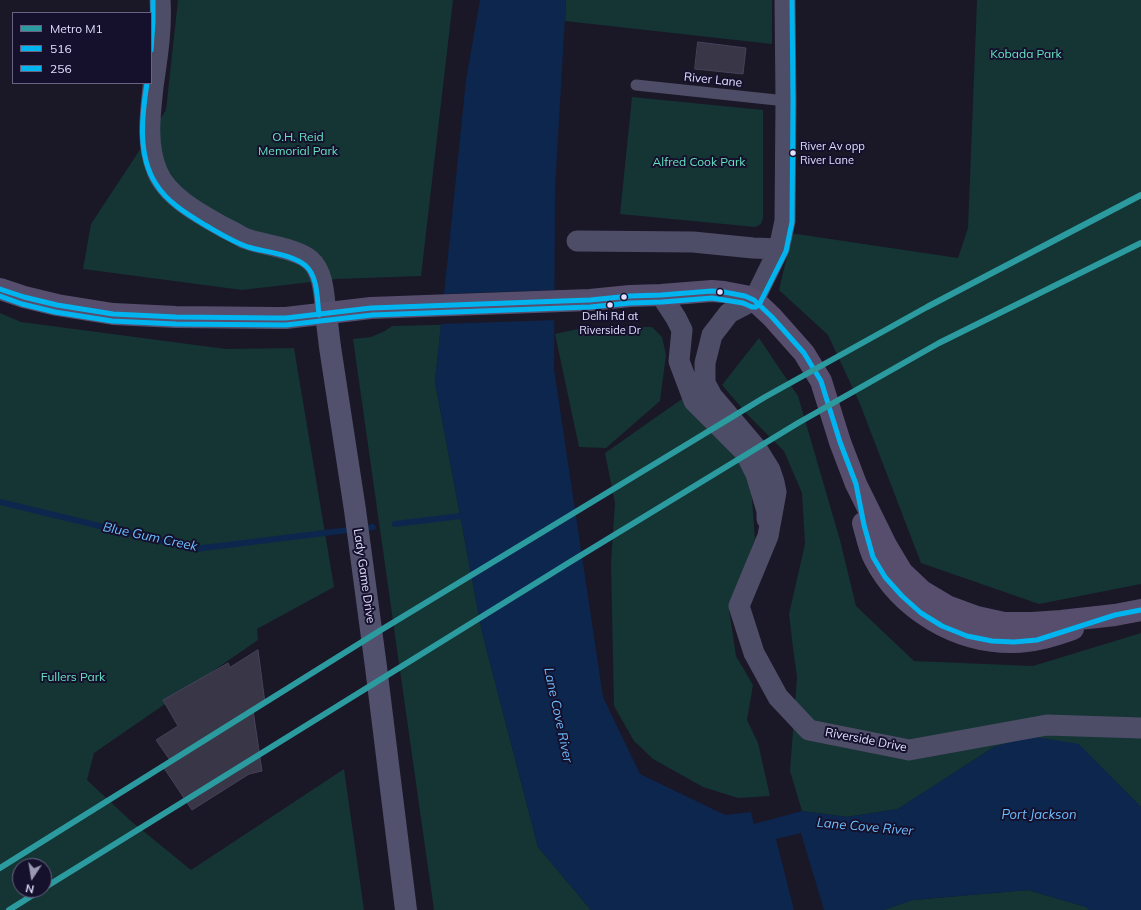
<!DOCTYPE html>
<html>
<head>
<meta charset="utf-8">
<style>
  body { margin:0 }
  #map { position:relative; width:1141px; height:910px; overflow:hidden; background:#1a1727; font-family:Mulish,sans-serif }
  canvas { display:block }
  .legend { position:absolute; left:12px; top:12px; width:140px; height:72px; box-sizing:border-box; background:#15112d; border:1px solid #676381; margin:0; padding:5px 7px; list-style:none; font-size:12px; color:#e1deff }
  .legend li { display:flex; align-items:center; gap:8px; height:20px }
  .legend b { width:20px; border:1px solid #676381 }
  .north { position:absolute; left:12px; top:858px; width:40px; height:40px; box-sizing:border-box; background:#15112d; border:1px solid #676381; border-radius:50%; rotate:192deg; font-size:11px; font-weight:700; line-height:16px; text-align:center; color:#e1deff }
  .north::after { content:''; display:block; margin:auto; width:14px; height:18px; background:#9b98b3; clip-path:polygon(50% 0,100% 100%,50% 72%,0 100%) }
</style>
</head>
<body>
<div id="map">
<canvas width="1141" height="910"></canvas>
<ul class="legend">
<li><b style="height:5px;background:#2b9ba0"></b>Metro M1</li>
<li><b style="height:5px;background:#00b5ef"></b>516</li>
<li><b style="height:5px;background:#00b5ef"></b>256</li>
</ul>
<div class="north">N</div>
</div>
<script>
const g = document.querySelector('canvas').getContext('2d');
g.lineJoin = 'round';
function fill(path, color) { g.fillStyle = color; g.fill(path, 'evenodd'); }
function trace(path, color, width, dash) { g.strokeStyle = color; g.lineWidth = width; g.lineCap = dash ? 'butt' : 'round'; g.setLineDash(dash || []); g.stroke(path); }
function drawText(font, color, halo, rows, align = 'center') {
  g.font = font + ' Mulish,sans-serif'; g.lineWidth = 4; g.setLineDash([]); g.textBaseline = 'middle'; g.strokeStyle = halo; g.fillStyle = color; for (const [text, x, y, turn = 0] of rows) {
    g.save(); g.translate(x, y); g.rotate((+turn || 0) * Math.PI / 180); g.textAlign = isNaN(turn) ? turn : align; if (halo) g.strokeText(text, 0, 0); g.fillText(text, 0, 0); g.restore();
  }
}
fill(new Path2D(`
  M178,0h275l-32,276 -84,3 -95,11 -159,-21 8,-45 75,-114z
  M566,0h206v44l-207,-23z
  M977,0h164v584l-102,20 -118,-41 -61,-159 -32,-69 -49,-45 8,-34 3,-23 168,25 10,-30z
  M632,97l131,13v108l-2,6 -6,3 -135,-13z
  M0,313l21,9 205,27 68,-1 40,239 -77,42 1,11 -164,113 -7,27 44,41 60,49 153,-101 20,141h-364zM20,866h24v24h-24z
  M434,325h7l-6,57 47,250 56,215 53,63h-157l-81,-571 18,-2 14,-6 7,-5z
  M586,327h66l10,10 4,18 -6,46 -54,47 -27,-1 -24,-113z
  M759,338l39,58 42,144 16,66 58,55 119,5 108,-33v174l-62,-62 -85,2 -96,62 -51,8 -45,-6 -12,-40 7,-94 -4,-29 -4,-34 16,-70 -3,-51 -18,-42 -37,-37 -25,-29z
  M682,399l58,62 8,16 4,21 3,41 -26,70 7,47 17,29 -6,35 11,23 12,53 -32,2 -35,-11 -50,-28 -19,-18 -20,-35 -3,-143 4,-60 -10,-50z
  M1028,890l58,17 3,3h-206l30,-10z`), '#153434');
fill(new Path2D(`
  M480,0h86l-11,189 -1,180 49,328 37,77 85,41 26,-3 3,12 48,-13 45,6 51,-8 96,-62 35,-11 50,8 62,63v103h-52l-3,-3 -58,-17 -115,10 -30,10h-59l-23,-77 -25,6 18,71h-203l-53,-63 -56,-215 -47,-250 31,-302z`), '#0d264e');
fill(new Path2D(`
  M556,290v30l-117,4 3,-30z`), '#1a1727');
trace(new Path2D(`
  M0,502l195,47 178,-22
  M395,524l74,-9`), '#0d264e', 6);
const building = new Path2D(`
  M698,42l48,6 -3,26 -48,-5z
  M258,650l7,53 -12,7 9,61 -13,3 -57,36 -28,-42 8,-5 -16,-23 22,-14 -15,-26 65,-37 2,4z`);
fill(building, '#393648');
trace(building, '#474259', 1);
trace(new Path2D(`
  M636,85l150,16`), '#4e4d68', 11);
trace(new Path2D(`
  M160,0c2,29 -3,59 -7,87 -3,28 -7,57 4,84 10,26 45,44 68,57 7,3 13,7 19,10 17,7 53,10 66,22 14,12 14,37 16,54
  M785,0l1,101 -1,120 -6,28 -25,51 -25,13 -17,22 -7,28v20l7,13 45,53 13,21 4,12 2,10 -8,44 -29,70 15,47 24,44 31,33 100,20 138,-25 94,3
  M577,241l116,1 60,6 26,1
  M661,295l15,23 6,12 -3,31 15,40 51,51 11,22 11,37v8`), '#4e4d68', 21);
trace(new Path2D(`
  M326,314l4,33 25,163 21,157 30,243`), '#51516d', 22);
trace(new Path2D(`
  M0,289l24,8 33,8 56,9 63,3 100,1h10l85,-10 219,-8 40,-4 31,-1 51,-4 12,1 21,4 9,4 18,17 32,36 17,28 19,61 16,42 31,63 15,25 20,19 25,15 30,11 27,6h28l29,-2 54,-6 26,-5
  M863,523c3,10 6,26 11,35 26,51 82,85 140,84 20,0 40,-6 59,-13`), '#564e6c', 22);
trace(new Path2D(`
  M0,289l24,8 33,8 56,9 63,3 100,1h10l85,-10 219,-8 40,-4 31,-1 51,-4 12,1 21,4 9,4 18,17 32,36 17,28 19,61 16,42 8,41 9,32 12,20 17,19 19,17 21,13 25,10 25,5 22,1 23,-2 78,-25 26,-5`), '#00b5ef', 5);
trace(new Path2D(`
  M151,50l2,-28v-22
  M147,83c-5,32 -10,72 9,101 11,18 31,30 49,41 14,8 28,17 43,22 17,5 44,7 58,19 12,11 11,33 13,49
  M0,296l22,8 33,8 57,9 64,3 110,1 86,-10 218,-8 40,-4 32,-1 50,-4 31,5 9,4h4l4,-4 26,-52 6,-29 1,-121 -1,-101`), '#00b5ef', 5);
trace(new Path2D(`
  M0,868l381,-238 384,-233 162,-90 214,-112
  M44,888l526,-326 228,-139 141,-80 202,-100
  M9,910l32,-20`), '#2b9ba0', 6);
for (const [x, y, r, color] of [
  [793,153,3.5,"#e1deff"],
  [720,292,3.5,"#e1deff"],
  [624,297,3.5,"#e1deff"],
  [610,305,3.5,"#e1deff"]
]) { const dot = new Path2D(); dot.arc(x, y, r, 0, 2 * Math.PI); g.fillStyle = color; g.fill(dot); trace(dot, '#15112d', 1.5); }
drawText('11px', '#e1deff', '#15112d', [
  ["River Av opp",800,147],
  ["River Lane",800,161],
  ["Delhi Rd at",610,317,"center"],
  ["Riverside Dr",610,331,"center"]
], 'left');
drawText('12px', '#65e4c1', '#15112d', [
  ["Kobada Park",1026,54],
  ["O.H. Reid",298,137],
  ["Memorial Park",298,151],
  ["Alfred Cook Park",699,162],
  ["Fullers Park",73,677]
]);
drawText('12px', '#e1deff', '#15112d', [
  ["River Lane",713,80,6],
  ["Lady Game Drive",364,576,82],
  ["Riverside Drive",866,740,11]
]);
drawText('italic 13px', '#6cbeff', '#15112d', [
  ["Blue Gum Creek",150,537,12],
  ["Lane Cove River",558,715,78],
  ["Port Jackson",1039,815],
  ["Lane Cove River",865,827,5]
]);
</script>
</body>
</html>
